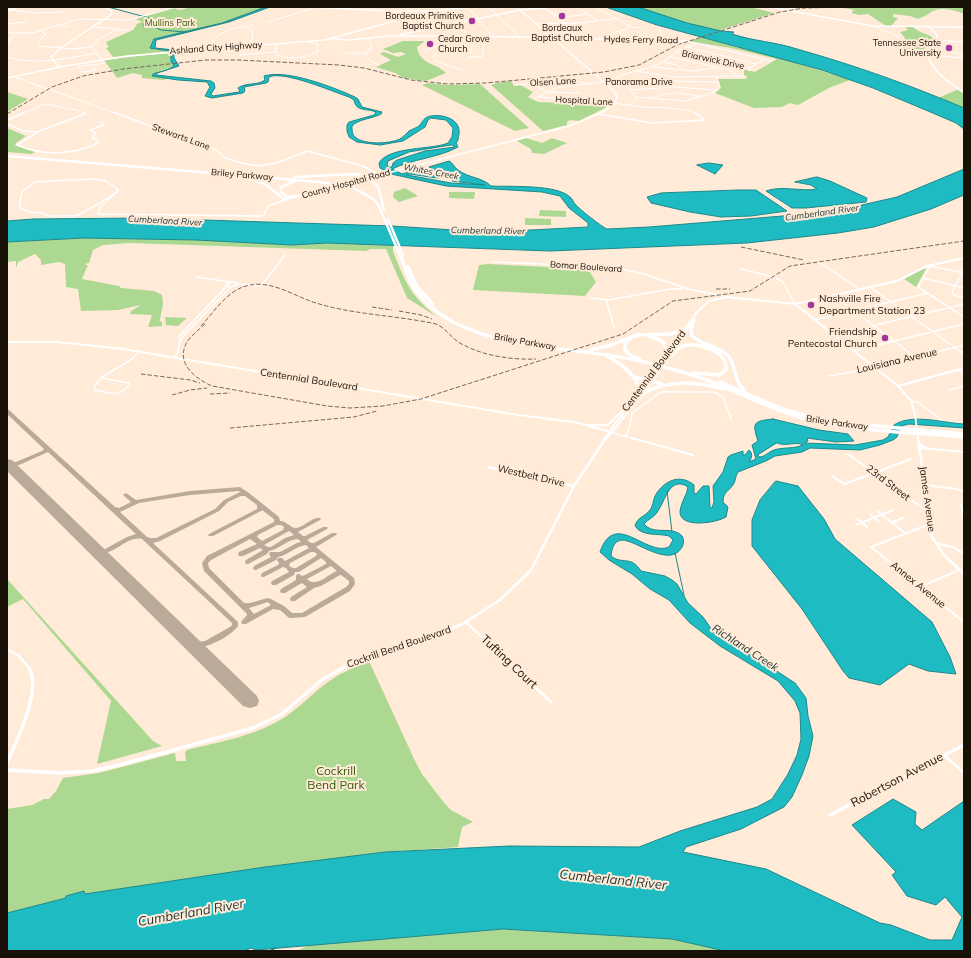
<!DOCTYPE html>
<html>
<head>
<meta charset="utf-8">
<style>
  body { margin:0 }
  #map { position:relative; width:971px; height:958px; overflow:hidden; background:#ffebd8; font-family:Mulish,sans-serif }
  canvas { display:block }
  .frame { position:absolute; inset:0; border:8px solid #191108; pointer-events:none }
</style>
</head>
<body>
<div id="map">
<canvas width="971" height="958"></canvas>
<div class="frame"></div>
</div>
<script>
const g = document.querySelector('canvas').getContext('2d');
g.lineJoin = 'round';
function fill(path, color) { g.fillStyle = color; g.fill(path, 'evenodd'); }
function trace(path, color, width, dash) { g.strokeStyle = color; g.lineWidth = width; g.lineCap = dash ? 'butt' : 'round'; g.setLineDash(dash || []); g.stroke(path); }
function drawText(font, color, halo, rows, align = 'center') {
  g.font = font + ' Mulish,sans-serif'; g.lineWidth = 4; g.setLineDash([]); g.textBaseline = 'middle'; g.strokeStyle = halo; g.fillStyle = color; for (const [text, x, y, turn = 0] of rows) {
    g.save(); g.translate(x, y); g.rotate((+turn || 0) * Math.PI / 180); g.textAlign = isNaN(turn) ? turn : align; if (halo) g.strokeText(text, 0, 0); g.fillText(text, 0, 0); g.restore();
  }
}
fill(new Path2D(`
  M192,7h75l-41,15 -72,18v9l16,2 -57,6 -7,-9 3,-1 -3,-5 27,-12 4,-6 5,-2 -6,-3 37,-11 7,2z
  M635,7h120l-1,1 20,5 -57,18 -52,-13z
  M874,7h90v7c-10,-4 -21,-7 -31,-3 -5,3 -9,6 -15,8l-8,-3 -17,-2v3l5,1 -7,8h-5l-18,-12 -8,1 -9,-2 3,-3 -11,-2z
  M905,27h8c6,6 14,6 20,11l-9,11h-13l-9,-2 3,-9 -5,-6 8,-2z
  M702,37l33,10 56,14 59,19 -19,7 -33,18 -8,-2 -8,4 -28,1 -39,-15 6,-5 -3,-9h28l1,-3 -3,-1v-4l-6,-3 17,4 22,-13 -46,-11 -43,-7z
  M403,41h22l-8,6c3,18 18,15 29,26l-20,8 -22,-3 -9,-5 -19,-6 15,-7 -11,-6 4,-2 14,5 8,-3 -5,-2 -8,1 -10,-4z
  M171,52v9l3,3 -2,3 -15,5 -5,3 18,3 -7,2 -21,-2v-3l-9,-2 -16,5 -13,-18z
  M511,81l3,5 6,-1 13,7 -5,5 10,5 73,3 -32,16 -9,-1 -3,2v3l-24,6 -52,-46 6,-2z
  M428,83l20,2 32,-1 49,44 -14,3 -93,-46z
  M959,89l5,4v15l-26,-10z
  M7,92l21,7 -21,13z
  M7,128l19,8 -10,7 -1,2 20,7 -3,2 -25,-2z
  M526,138l16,5 10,-5 15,5 -23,11 -12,-1 -1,-4 -14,-8z
  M405,188l13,8 -19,6 -6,-5 1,-5z
  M449,192h26l-1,7 -25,-1z
  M540,210l26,1v6l-27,-1z
  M525,218l26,1v6h-26z
  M84,238l112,2 96,5 35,-2 66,2v6c12,31 18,46 46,67l-32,-20 -21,-49h-16l-4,2 -237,-8 -26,2 -10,5 -4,13 -4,1 3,2 -2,3 -4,10 37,7 2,2 33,3 8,4 1,9 -3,16 -1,1 3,1v4l-14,1 4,-12 -22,-1 1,-3 10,-6 -23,5 -37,1 -3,-22 -12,-2 -1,-23 -6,-2 -18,3v-5l-6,-6 -17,8 -2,6v-7l-9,1v-20z
  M488,264l100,5 8,13 -11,14 -112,-6 6,-25z
  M924,268l2,1 -10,18 -12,-8z
  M165,317l22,1 -9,8 -12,-1z
  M7,579l146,162 9,5 -65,18 14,-63 -88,-102 -16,8z
  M369,661l46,100 7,13 23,30 6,6 22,12 -11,5 -4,20 -73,5 -301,42v-3l-18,5v2l-59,15v-104l25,-4 12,-6h5l7,-8 7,-13 36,-5 76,-20 1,8h10l-1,-9 2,-2c31,-8 64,-13 93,-30 18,-10 31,-26 48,-38 12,-9 27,-15 41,-21z
  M503,929l169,10 53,12h-428l12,-6z`), '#add892');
const water = new Path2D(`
  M266,7h4l-41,15 -73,18 -1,8 19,2v8l5,8 -22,7 -1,2 55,6 3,2 1,5 -4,6 2,2 26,-4 1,-1 -2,-3c8,-6 19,-2 27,-8l-1,-4c23,-7 69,11 91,21l3,2 4,8 20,5 -1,2c-9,5 -23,5 -29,12 0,4 0,8 3,11 8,8 35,7 45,2 3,-2 6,-5 9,-8 3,-2 8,-3 11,-6 3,-4 4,-8 11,-9 12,-2 30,3 28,18 -1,4 0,6 -3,9l2,4c-20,11 -46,12 -66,22l10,5 7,-2 24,3 5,-3 -9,-5 20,-6c4,2 5,6 9,9 10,8 24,7 33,16 20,1 65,-2 79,11 3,2 3,5 5,7 4,5 27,23 32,25l42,-2 182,-15 66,-15 67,-28v26l-33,14 -57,18 -36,6 -91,10 -197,8 -223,-8 -35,2 -96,-5 -112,-2 -77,4v-21l26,-2 108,-1 251,8 78,5 61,-1 57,-3v-4l-19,-15 -9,-12 -18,-4 -96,-6 -55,-12 -11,-6 -1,-5c10,-17 53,-13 69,-20l4,-6 1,-9 -7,-8 -15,-2 -3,2 -3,7 -22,14 -23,4 -23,-3 -8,-5 -2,-6v-6l2,-3 25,-7 2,-3c-10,-4 -20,0 -22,-12l-5,-3c-15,-5 -66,-27 -80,-20l-1,5 -2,1 -22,4 1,4 -2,2 -31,5 -7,-2 5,-9 -3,-5 -29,-2 -26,-4 1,-2c7,-3 17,-3 21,-9l-3,-3v-9l-2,-2 -19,-3 4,-9 68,-16zM452,145l3,2 -30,4 -28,9 -4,3 -1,4h-3l-2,-2 1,-4 21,-9zM410,174l27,4 9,-1 8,1 -2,3 33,4 -34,-2 -44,-8z
  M606,7h32l49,16 34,8 13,1 -2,2c21,7 44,8 65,15 57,16 113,36 167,59v21l-8,-6 -28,-12 -55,-23 -51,-18 -165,-45z
  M709,163l14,2 -8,9 -18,-9z
  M817,177l13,4 37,17 -1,4 -60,6h-14l-26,-17c17,-6 34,1 51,-2l-6,-4 -16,-3z
  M738,190h18l31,21 -36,5 -30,1 -31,-5 -39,-9 -4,-6 14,-4z
  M773,419l46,11 29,4 6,7 -18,1 -29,-4 1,3 -4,2 51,2 28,-5 5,-3 6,-12c18,-12 49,-2 70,-1v4l-55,-4 -8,2 -4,11 -4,3 -13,5 -20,5 -50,-2 -8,4 -27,4 -9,5 -28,11c-3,4 -2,9 -5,13 -5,7 -10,7 -10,17l5,5 -2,10c-10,6 -47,12 -46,-6 1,-9 7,-16 8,-24 -18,-12 -23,14 -30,24 -3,6 -10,8 -14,13 10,12 28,1 38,12 2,3 2,8 0,11 -12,22 -46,-7 -60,-7 -9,1 -10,9 -11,16 11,9 20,-1 30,15l24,5 7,4 5,4 11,19 15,14 9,13 19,14 35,20 29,19 11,15 2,18 5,20 -4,20 -7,19 -10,22 -8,10 -43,22 -55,18 -3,5 83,17 114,54 11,2 39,15h22l10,-23 -17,-20 -9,8 -29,-9 -15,-21 4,-3 -44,-47 41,-26 23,13 -1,12 7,6 42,-29v150h-239l-53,-12 -169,-10 -247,21 -5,-2 -7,3h-237v-38l59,-15v-2l18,-5 1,3 180,-27 120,-15 124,-6 130,1 41,-16 77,-24 15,-8 16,-25 9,-19 4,-16 -1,-26 -5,-12 -17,-20 -58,-35 -30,-23 -21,-23 -19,-11 -18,-15 -23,-14 -9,-8c15,-43 46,5 69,-5l4,-7 -4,-4c-10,-3 -27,1 -34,-10 2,-9 10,-9 15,-16 3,-3 3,-10 5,-14 8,-15 25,-23 39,-11v8l2,1 7,-8h6l1,21 2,1 2,-6 -1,-16 10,-14 5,-15 3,-2 12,-4v4h2l4,-5c4,3 3,8 0,12l7,-3 -4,-14 6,-4c-6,-18 -5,-20 15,-22zM777,443c8,4 19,-2 26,2 -9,4 -20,2 -29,5 -6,2 -9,7 -15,7l-1,-2z
  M776,481l22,5 26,33 11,20 97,83 18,35 6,17 -28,-3 -19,-7 -29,21 -31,-7 -6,-7 -41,-62 -50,-63v-26l8,-20z`);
fill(water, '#1fbbc2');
trace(water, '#1d888a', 1);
trace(new Path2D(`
  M108,7l45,12 -9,4 -1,3h10l8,4 25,2
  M667,491l5,41
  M675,553l9,42`), '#1d888a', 1);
trace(new Path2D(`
  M270,951l5,-3`), '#1d888a', 1.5);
fill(new Path2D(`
  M7,409l2,1 106,97 4,1 12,-6 -8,-7 3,-2 10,7 54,-9 50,-4 9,6 30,24 1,4c7,0 11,8 17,7 8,-2 15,-11 23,-10l1,1 -1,1 -22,12 5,4h2l18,-9h4l1,1 -1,1 -20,11 4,3h3l18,-10h4l1,1 -1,1 -20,12 38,31 1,6 -5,7 -45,26 -14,1h-2l-9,-8 -7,-1 -27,15h-4l-1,-2 6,-7v-1l-43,-43 -2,-8 5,-7 67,-34v-3l-12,-9 -1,1 -48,25h-4l-1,-1 1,-1 48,-25v-4l-12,-9h-4l-13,6 -9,9 -59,30 -7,2 85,79v4c-6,9 -25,19 -36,21 -4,1 -8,0 -13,-1l-1,-2 1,-2 3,-1 5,1 8,-1 25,-14 2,-2v-2l-90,-84c-16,-4 -27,18 -47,14l-1,-2 1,-2h10l22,-12 9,-3 -88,-82 -29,13 -12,1v-4h9l26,-11 2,-2 -37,-35zM239,491l1,1 -16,8 -9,9 -59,29h-5l-4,-1 -27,-25 19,-9 51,-8zM277,525h4l3,2 -1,3 -21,11 -5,-4 1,-2zM289,531l5,4 -9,3 -14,9h-3l-4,-2zM250,539l7,5 -18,8 -1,2 1,2h4l17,-8 3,2 -17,10 -1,2 1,2h2l19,-10 2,-3c11,-2 19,-12 29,-12l3,3 -4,1 -17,9h-10l-1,2 2,3 -17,9 -1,2 1,2h2l20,-10 2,-3c10,-2 18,-11 28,-12l3,3 -24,13 -3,-3h-4l-1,2 2,3 -1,2 -16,8 -1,2 1,2h2l19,-10 3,1 3,4 -17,9 -1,2 1,2h4l18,-10 1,-3h4l22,-14 5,4v2l-21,11 -3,1 -3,-2h-2l-1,2v4l-15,9 -1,2 1,2h4l17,-10 5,4 -16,10 -1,2 1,2h4l19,-13 7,-2 19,-11h1l8,6v3l-3,3 -44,26h-10l-8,-7 -15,-8c-9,1 -16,6 -25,5l-35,-35 -1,-5 3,-3zM311,552h3l3,2 -1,2 -20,12h-3l-4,-2 1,-3zM331,566l6,5c-10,4 -21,17 -30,8zM268,602l3,3 -17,9 -5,-6z`), '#baaa9a');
fill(new Path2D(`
  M7,459l5,1 245,236 2,5 -2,5 -7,2 -7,-2 -236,-235z`), '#baaa9a');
trace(new Path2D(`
  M162,7l5,2
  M418,7l3,5
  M488,7l32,30
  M576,7l21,13
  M594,7l36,19 -3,3 -18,5v5
  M467,8l13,11
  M11,10l25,3 28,-1
  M559,18l28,-4
  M477,19l17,18
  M268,22l46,-14
  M456,22l13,14
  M7,24l19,-2
  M537,24l26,-1
  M568,24l47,-5
  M60,25l8,2
  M873,26l26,11
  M93,27l35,3
  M247,27l5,4 1,6 -4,9
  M631,27l10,1
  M659,27l3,13
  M41,31l5,3 -9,9 2,3 33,3 20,-2
  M7,33h26l46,-14 50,1 48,-13
  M450,36l-17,21 3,4 26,9
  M474,36l-4,21h12l3,-20
  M369,38l3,9 -6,6c2,7 6,10 13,12
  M935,40l29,2
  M687,41l84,20
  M949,41l-2,10 15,4 2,5
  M275,44l2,11c13,5 27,3 40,-3l1,-8 -9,-2
  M7,47l3,-8 5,-4
  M686,47l71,17
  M209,48c7,-18 27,-20 44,-23
  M424,52l22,-11
  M676,52l74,16
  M345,53h21
  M239,55l37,-3
  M929,55l35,3
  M7,57c30,9 60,1 90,-4
  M670,57l60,13 7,6
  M664,62l13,3 5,5
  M104,63l-12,-16 7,-8 19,-10
  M93,65l3,5 -13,2 -5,-5z
  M93,65l11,-2
  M653,67l40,4 21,-3
  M636,71l38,6 69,-1
  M749,71l1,-3 13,-8
  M14,77l34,12
  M618,80l-2,-3 2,-1 34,-9 11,-5 15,-11 18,-7
  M631,80l-4,6 9,11
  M531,84l17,8 32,1
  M516,85l57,-5 15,4
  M49,89l69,25
  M631,90l43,-3 43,3
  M538,97l68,5 35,5 30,1 20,3 7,3
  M636,97l50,4 29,-9c7,-5 4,-9 1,-16
  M534,99l22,-11 62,-8 100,2
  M652,99c14,-9 33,-6 49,-2
  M629,105l5,-3 2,-5
  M21,114l24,-10 35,7 5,3`), '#fff', 1);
trace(new Path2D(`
  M115,113l99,36 10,8 13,5 21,4 19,-3 30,-12 56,15 16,9
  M598,114l54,9 53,-3 -10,-7
  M7,120l16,-7
  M7,124l17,7 13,1 48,-18 -1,-1
  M36,133l-19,12c25,11 57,10 81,-2v-3l-6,-2 4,-5 -6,-3 13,-5 -1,-3
  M91,179l15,2 13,9 -19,13 -24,13h-28l-6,-3 -13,-1 -10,-5 3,-15 13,-10z
  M119,190l-19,17 -2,7 162,2 4,-1 4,-9 17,-6
  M493,262l119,5 32,7 44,15 31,6 3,3
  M819,262l40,27
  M741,269l33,8 9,5 12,22
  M964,269l-12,23 2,3 10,3
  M964,273l-34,-7 -12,21 46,30
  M197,277l33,5
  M923,278l41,10
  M231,282h5l1,3 -6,2 -5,-2z
  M238,284l23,2 24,-31
  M870,287l94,67
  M833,295l82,62
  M590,298l18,2 63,-11h11
  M606,300l8,27
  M814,320l114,-27
  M834,335l130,-31
  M180,342l4,-7 47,-48
  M853,351l111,-27
  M175,357l3,-5 2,-17 47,-49
  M958,370l6,3
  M829,376l46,-8 89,-23
  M101,378l28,5 1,2c-13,13 -18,8 -35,5l-1,-3 8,-10 27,-16 11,-10
  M950,390l14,-4
  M911,401l6,1 25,18
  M612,433l23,6
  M625,436l4,-6 3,-17 29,-21h53l9,5 8,21`), '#fff', 1.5);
trace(new Path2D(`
  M632,438l61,17
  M920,448l44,4
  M848,454l80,58
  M488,467l86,19
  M832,476l13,8 66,-25
  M925,485l32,4 7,3
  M961,504l3,14
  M877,511l28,22
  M870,514l9,8
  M858,519l9,8
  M893,522l10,-4
  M930,524l-59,23 93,75
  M856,525l37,-15
  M936,543l19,5 9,6
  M920,587l39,-17
  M466,622l50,47`), '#fff', 2);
trace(new Path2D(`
  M515,668l36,34
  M944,755l20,18`), '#fff', 2.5);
trace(new Path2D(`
  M545,8l16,11 2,4 5,1 9,14
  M787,10l9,-3
  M7,11l11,-4
  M399,35l121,-25
  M389,36h80l218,5
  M334,39l14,1 42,-4
  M59,67l-8,-10 10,-9 51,-34 -1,-4 -8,-3`), '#fff', 1.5);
trace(new Path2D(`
  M795,304l103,82 13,15 4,13 3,25
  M7,342h51l65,7 395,66 56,7 37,10
  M898,386l66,-18`), '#fff', 2);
trace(new Path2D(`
  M918,438l14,99 12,18 20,19
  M919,444l9,5
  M7,649l12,7 11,13
  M341,669l23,-11 73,-22 27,-13 36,-23 31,-30 43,-84 28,-42`), '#fff', 2.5);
trace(new Path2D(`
  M7,763c10,-23 35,-73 22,-95
  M7,770l53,3 32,-2 31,-7 130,-36 29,-14 41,-35 20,-11
  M830,815l134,-70`), '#fff', 3.5);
trace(new Path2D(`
  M769,7l104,19 91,1
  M520,10l25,-2
  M927,26l8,6 2,4c-2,6 -7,11 -8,18 -2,15 25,31 35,39
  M303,195l266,-69 29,-12 17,-10 2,-8 -5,-7 -92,-79
  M285,200l11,-3`), '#fff', 1.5);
trace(new Path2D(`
  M672,353l20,-31
  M588,425h20l17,-17
  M605,439l8,-13 30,-37 54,-77 12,-11 18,-4 68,7 102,-23 30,-15 37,-8
  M606,439l38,-46 22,-31`), '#fff', 2);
trace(new Path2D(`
  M605,440l1,-2
  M602,444l3,-6`), '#fff', 2.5);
trace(new Path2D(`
  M311,7l77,4h39
  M441,10l32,-3
  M7,78l58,-12 63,-10 197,-16 102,-28 14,-2`), '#fff', 1.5);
trace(new Path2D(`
  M7,156l313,26 31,5 21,11 6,6 23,54
  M295,177l60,-3 20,2
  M366,177l12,9 6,24
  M245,178l20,6 20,16
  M287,197l17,-2
  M287,199v-2l-6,-5v-5l14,-6
  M388,219l15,36`), '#fff', 2.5);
trace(new Path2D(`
  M401,257c4,10 7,22 13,31 9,14 25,26 39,34 57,29 126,25 187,39 27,6 56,14 82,25 26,10 50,24 77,31 53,15 110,15 165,20
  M408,267l9,20 16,17
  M694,320l-3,10 1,6c10,9 27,10 36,20 9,10 5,24 16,34
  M648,336c14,4 20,6 17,22
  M630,339l-5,4v7l5,5 10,4
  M590,350l18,-4 29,-11 34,-1 15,-5
  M607,356c13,7 31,20 33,36
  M665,363c5,-6 10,-14 18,-17 16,-4 45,5 43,24l-7,5 -26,-2
  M634,377l28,7
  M720,382l65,28 27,7 32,6 120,11
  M644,393c25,-14 53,-11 80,-4`), '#fff', 3.5);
trace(new Path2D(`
  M7,114l45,-27 31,-11 40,-7 83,-9h32l101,5 25,3 47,12 37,4 38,-1 118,-11 35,-7 38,-20 103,-33 24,-4 45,-1
  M741,247l63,13
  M716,289h14
  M372,307l20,3
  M399,311l22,4 11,4
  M205,324c-6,6 -16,13 -19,20 -10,20 10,35 26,42l115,20 23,2 33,-2 38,-7 202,-65 50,-33 77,-10 40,-25 174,-25
  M201,326c13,-14 26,-35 45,-40 24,-7 46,9 67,16 39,13 83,13 123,22 10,4 15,14 24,19 22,13 52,17 76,16
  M141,374l49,6 10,3
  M210,394l20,-1
  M172,395l18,-5 17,-2
  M230,428l124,-11 23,-6`), '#76695c', 1, [4.5, 2]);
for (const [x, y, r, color] of [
  [562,16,4,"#a1389a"],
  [472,21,4,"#a1389a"],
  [430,44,4,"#a1389a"],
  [949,48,4,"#a1389a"],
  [811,305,4,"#a1389a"],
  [885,338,4,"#a1389a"]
]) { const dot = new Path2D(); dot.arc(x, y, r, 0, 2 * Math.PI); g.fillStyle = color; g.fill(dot); trace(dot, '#ffebd8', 1.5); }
drawText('9px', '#191108', '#ffebd8', [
  ["Bordeaux Primitive",464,16],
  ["Baptist Church",464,26],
  ["Bordeaux",562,28,"center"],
  ["Baptist Church",562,38,"center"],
  ["Cedar Grove",438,39,"left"],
  ["Church",438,49,"left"],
  ["Tennessee State",941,43],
  ["University",941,53]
], 'right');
drawText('9px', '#315c06', '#ffebd8', [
  ["Mullins Park",170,23]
]);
drawText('9px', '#191108', '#ffebd8', [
  ["Hydes Ferry Road",641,40,1],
  ["Ashland City Highway",216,48,-4],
  ["Briarwick Drive",713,60,12],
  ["Olsen Lane",553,82,-3],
  ["Panorama Drive",639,82],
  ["Hospital Lane",584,101,3],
  ["Stewarts Lane",181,137,20],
  ["Briley Parkway",242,175,5],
  ["County Hospital Road",346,184,-15],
  ["Bomar Boulevard",586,267,4],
  ["Briley Parkway",525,342,10],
  ["Briley Parkway",837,423,8]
]);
drawText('italic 9px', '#1a3233', '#ffebd8', [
  ["Whites Creek",431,172,10],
  ["Cumberland River",822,213,-8],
  ["Cumberland River",165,221,3],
  ["Cumberland River",488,231,1]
]);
drawText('10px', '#191108', '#ffebd8', [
  ["Nashville Fire",819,299],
  ["Department Station 23",819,311],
  ["Friendship",877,332,"right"],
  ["Pentecostal Church",877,344,"right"]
], 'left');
drawText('10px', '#191108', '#ffebd8', [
  ["Louisiana Avenue",897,361,-13],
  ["Centennial Boulevard",654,371,-53],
  ["Centennial Boulevard",309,380,9],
  ["Westbelt Drive",531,476,13],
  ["23rd Street",888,483,37],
  ["James Avenue",927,499,82],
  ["Annex Avenue",918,585,39],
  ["Cockrill Bend Boulevard",399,647,-19]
]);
drawText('italic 11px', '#1a3233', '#ffebd8', [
  ["Richland Creek",745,648,33]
]);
drawText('12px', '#191108', '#ffebd8', [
  ["Tufting Court",509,662,43],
  ["Robertson Avenue",897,780,-28]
]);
drawText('12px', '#315c06', '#ffebd8', [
  ["Cockrill",336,771],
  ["Bend Park",336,785]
]);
drawText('italic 13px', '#1a3233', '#ffebd8', [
  ["Cumberland River",613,880,6],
  ["Cumberland River",191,913,-10]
]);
</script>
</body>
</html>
